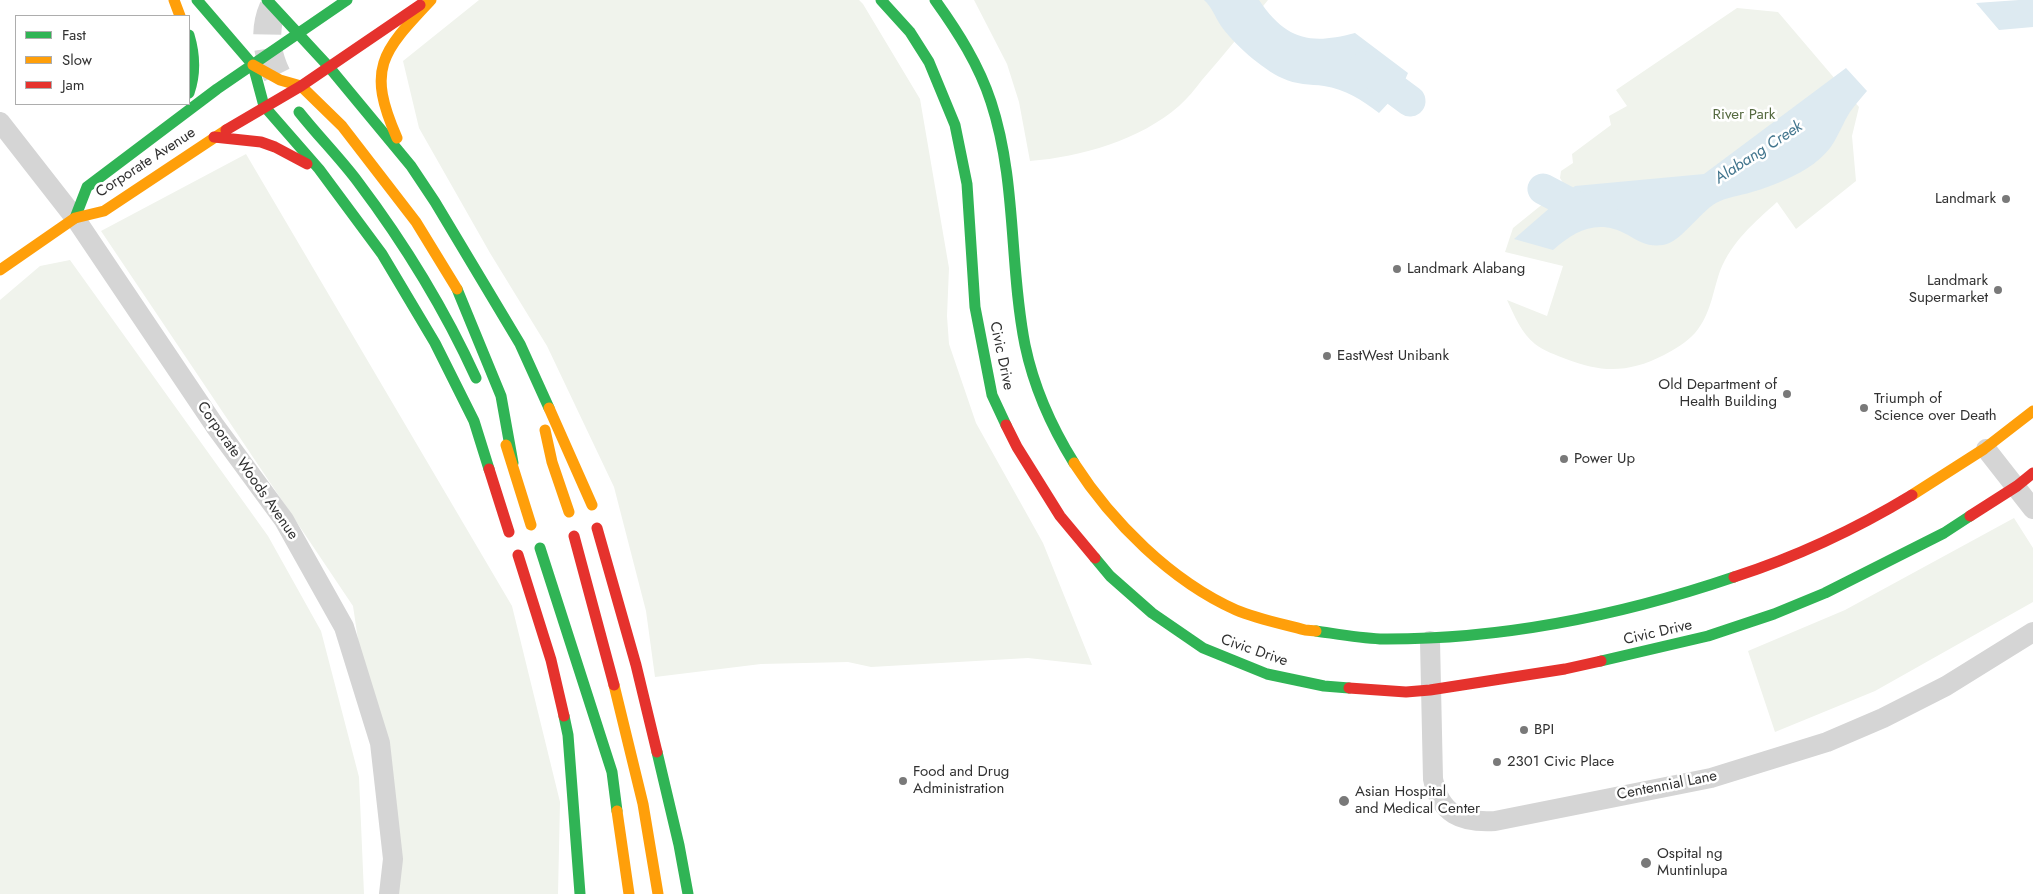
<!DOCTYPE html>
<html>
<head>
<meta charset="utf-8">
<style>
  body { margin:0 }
  #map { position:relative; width:2033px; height:894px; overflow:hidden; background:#fff; font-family:Jost,sans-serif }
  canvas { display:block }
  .legend { position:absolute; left:15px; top:15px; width:175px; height:90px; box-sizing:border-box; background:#fff; border:1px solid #adadad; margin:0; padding:6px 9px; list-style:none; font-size:15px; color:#313131 }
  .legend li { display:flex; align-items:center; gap:10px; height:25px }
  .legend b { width:25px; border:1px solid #adadad }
</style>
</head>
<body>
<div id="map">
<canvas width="2033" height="894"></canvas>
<ul class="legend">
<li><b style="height:6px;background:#30b455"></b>Fast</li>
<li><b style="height:6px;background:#ff9f0a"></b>Slow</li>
<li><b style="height:6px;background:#e5322d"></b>Jam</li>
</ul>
</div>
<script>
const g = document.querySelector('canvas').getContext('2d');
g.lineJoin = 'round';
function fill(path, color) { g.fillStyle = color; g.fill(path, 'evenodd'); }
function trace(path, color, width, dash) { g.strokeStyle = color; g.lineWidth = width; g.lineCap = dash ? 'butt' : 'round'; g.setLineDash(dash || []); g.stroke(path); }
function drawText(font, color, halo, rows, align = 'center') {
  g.font = font + ' Jost,sans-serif'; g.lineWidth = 5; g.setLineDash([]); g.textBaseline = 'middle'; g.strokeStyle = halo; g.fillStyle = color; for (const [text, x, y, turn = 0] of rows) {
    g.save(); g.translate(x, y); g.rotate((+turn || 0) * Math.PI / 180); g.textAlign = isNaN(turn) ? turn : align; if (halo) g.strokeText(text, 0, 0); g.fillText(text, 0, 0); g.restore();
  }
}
fill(new Path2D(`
  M479,0h380l4,4 57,95 29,169 -2,48 2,28 27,79 67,120 49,122 -64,-7 -157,9 -23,-5 -87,2 -106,13 -9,-66 -32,-124 -67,-141 -57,-93 -71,-125 -16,-67z
  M974,0h294c-22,27 -43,54 -66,80 -7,9 -14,18 -23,26 -39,34 -98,51 -149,55l-11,-59 -12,-38z
  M1737,8l41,4 81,95 -7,29 4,45 -60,48 -19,-27c-23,21 -45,39 -57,69 -8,23 -9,43 -25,62 -9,10 -20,16 -31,22 -35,18 -62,18 -98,4 -10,-4 -22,-8 -31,-15 -13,-10 -21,-29 -28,-44l40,16 16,-50 -58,-14 8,-24 52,-42 -5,-8 1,-7 12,-8 -1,-9 39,-29 -2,-9 18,-10 -11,-16z
  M246,154l266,452 48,196 -2,92h-162l-43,-288 -252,-375z
  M70,260l198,276 53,95 38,146 5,117h-364v-594l40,-34z
  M2014,518l19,30v54l-158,89 -100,41 -27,-81 97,-41z`), '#f0f3ec');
fill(new Path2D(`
  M1204,0h55c27,40 51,45 96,33l53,40 -3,7 3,2 -29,31c-17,-13 -34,-24 -55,-27 -14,-2 -28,-1 -42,-8 -20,-9 -48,-34 -61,-52 -6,-9 -9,-19 -17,-26z
  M2019,0h14v27l-34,3 -23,-27z
  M1846,68l21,23c-6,7 -12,14 -17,21 -6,9 -10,20 -16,30 -10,17 -29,29 -47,37 -11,5 -24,10 -35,13 -13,4 -25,5 -36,11 -17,10 -36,40 -53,42 -15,2 -23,-3 -35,-10 -29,-17 -53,-5 -75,15l-39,-11 61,-53 129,-12z`), '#ddeaf1');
trace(new Path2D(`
  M1364,67l46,34
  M1543,189l36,19 23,-1`), '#ddeaf1', 31);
trace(new Path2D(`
  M277,75c-12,-24 -14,-51 0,-75`), '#d6d6d6', 28, [28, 14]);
trace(new Path2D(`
  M0,122l75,96 140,208 69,94 60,107 36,116 13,116 -4,35
  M1986,449l47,60
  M1430,641l3,138c7,35 28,44 62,42l216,-43 116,-36 56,-24 63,-32 87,-54`), '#d5d5d5', 20);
trace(new Path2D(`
  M197,0l56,65 11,41
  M267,0l62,67
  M881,0l29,32 19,30 26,63 12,59 8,123 17,88 14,30
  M935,0c23,32 44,65 56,102 26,79 18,163 34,243 9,43 26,81 49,118
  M189,35c6,20 7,38 0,58
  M329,67l82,99 24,36 85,142 29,64
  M264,106l55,63 63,85 53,89 39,78 15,48
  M299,112c19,24 41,46 59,70 46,61 86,126 118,196
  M75,218l12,-31 130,-98 130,-89
  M457,289l44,107 12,67
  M540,548l72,224 5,39
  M1095,558l15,18 42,37 51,35 64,26 57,12 25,2
  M1316,631c21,3 43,7 64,8 121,1 239,-23 354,-62
  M1601,661l107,-25 66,-22 51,-21 119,-60 26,-17
  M564,716l4,19 12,159
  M657,752l22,93 9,49`), '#30b455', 11);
trace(new Path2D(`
  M174,0l6,16
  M253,65l27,15 21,6 41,40 74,96 41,67
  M397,138c-31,-70 -15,-86 34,-138
  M0,270l75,-52 29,-7 122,-81
  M549,408l43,97
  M545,430l7,32 17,50
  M506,445l25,80
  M1074,463c38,59 97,118 162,147 21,9 47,14 69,20l11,1
  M1912,495l72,-46 49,-38
  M614,685l29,119 15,90
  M617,811l12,83`), '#ff9f0a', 11);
trace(new Path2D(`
  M226,130l75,-44 119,-81
  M214,137l47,5 14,5 32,17
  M1006,425l11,22 43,69 35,42
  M489,469l20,63
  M1970,516l47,-30 16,-13
  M597,528l39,137 21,87
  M574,536l40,149
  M518,555l33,105 13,56
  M1734,577c62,-20 122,-48 178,-82
  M1349,688l57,4 24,-2 135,-21 36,-8`), '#e5322d', 11);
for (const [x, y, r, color] of [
  [2006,199,5,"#797979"],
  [1397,269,5,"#797979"],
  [1998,290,5,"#797979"],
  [1327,356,5,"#797979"],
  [1787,394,5,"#797979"],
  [1864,408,5,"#797979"],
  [1564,459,5,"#797979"],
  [1524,730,5,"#797979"],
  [1497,762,5,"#797979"],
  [903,781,5,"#797979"],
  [1344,801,6,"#797979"],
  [1646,863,6,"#797979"]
]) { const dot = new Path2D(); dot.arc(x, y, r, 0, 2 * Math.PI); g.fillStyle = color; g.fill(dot); trace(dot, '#fff', 2); }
drawText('15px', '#566a41', '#fff', [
  ["River Park",1744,115]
]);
drawText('15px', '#313131', '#fff', [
  ["Corporate Avenue",146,163,-33],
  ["Civic Drive",1001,356,78],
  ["Corporate Woods Avenue",247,471,55],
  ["Civic Drive",1658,633,-13],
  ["Civic Drive",1254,651,19],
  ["Centennial Lane",1667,786,-11]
]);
drawText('15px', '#313131', '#fff', [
  ["Landmark",1996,199,"right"],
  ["Landmark Alabang",1407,269],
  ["Landmark",1988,281,"right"],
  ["Supermarket",1988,298,"right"],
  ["EastWest Unibank",1337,356],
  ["Old Department of",1777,385,"right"],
  ["Health Building",1777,402,"right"],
  ["Triumph of",1874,399],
  ["Science over Death",1874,416],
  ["Power Up",1574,459],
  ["BPI",1534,730],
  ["2301 Civic Place",1507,762],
  ["Food and Drug",913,772],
  ["Administration",913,789],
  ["Asian Hospital",1355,792],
  ["and Medical Center",1355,809],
  ["Ospital ng",1657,854],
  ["Muntinlupa",1657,871]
], 'left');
drawText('italic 16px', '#43768e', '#fff', [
  ["Alabang Creek",1759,153,-33]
]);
</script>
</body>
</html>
